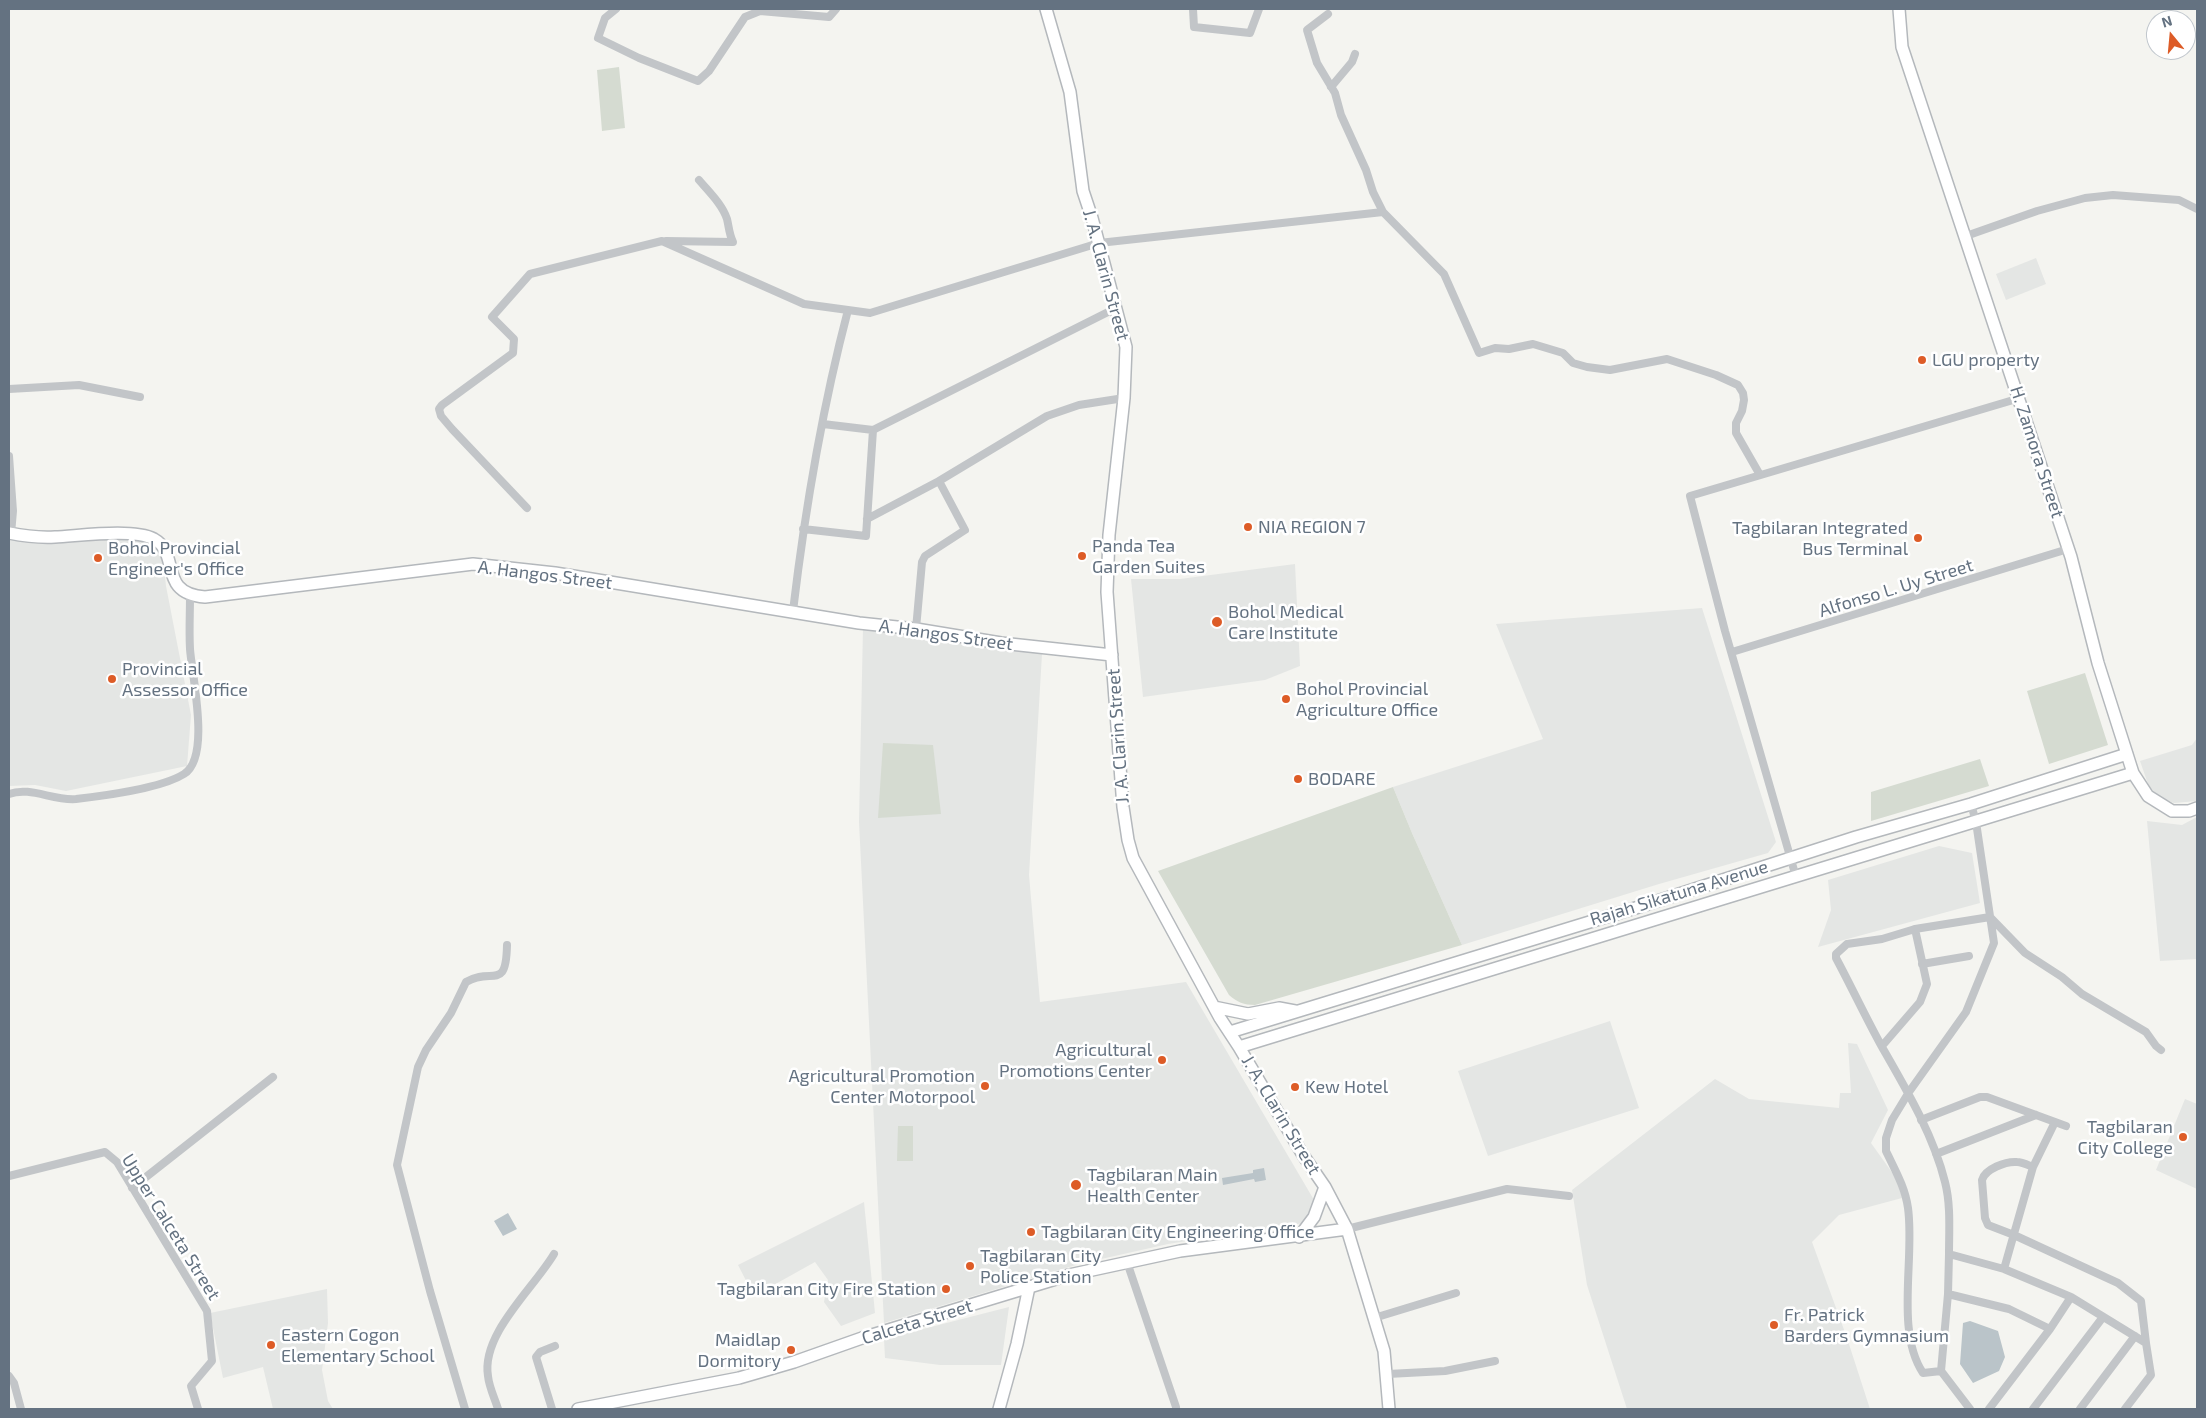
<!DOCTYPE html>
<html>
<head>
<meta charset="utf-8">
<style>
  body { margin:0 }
  #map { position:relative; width:2206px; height:1418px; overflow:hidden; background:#f4f4f0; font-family:"Exo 2",sans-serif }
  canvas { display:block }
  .frame { position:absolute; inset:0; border:10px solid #647281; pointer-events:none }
  .north { position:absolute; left:2146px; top:10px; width:50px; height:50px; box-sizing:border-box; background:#fff; border:1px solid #c1c7cd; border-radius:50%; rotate:343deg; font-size:14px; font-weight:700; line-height:20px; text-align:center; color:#647281 }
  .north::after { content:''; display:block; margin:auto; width:18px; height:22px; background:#dd5c27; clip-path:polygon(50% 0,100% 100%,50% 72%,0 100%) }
</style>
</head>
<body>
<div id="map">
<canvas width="2206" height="1418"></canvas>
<div class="frame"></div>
<div class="north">N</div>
</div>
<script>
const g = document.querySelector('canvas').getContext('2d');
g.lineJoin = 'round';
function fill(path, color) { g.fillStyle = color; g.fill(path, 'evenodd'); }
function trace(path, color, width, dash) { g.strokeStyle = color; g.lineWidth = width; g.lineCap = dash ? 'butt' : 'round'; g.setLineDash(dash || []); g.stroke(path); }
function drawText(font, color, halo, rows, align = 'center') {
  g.font = font + ' "Exo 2",sans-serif'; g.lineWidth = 5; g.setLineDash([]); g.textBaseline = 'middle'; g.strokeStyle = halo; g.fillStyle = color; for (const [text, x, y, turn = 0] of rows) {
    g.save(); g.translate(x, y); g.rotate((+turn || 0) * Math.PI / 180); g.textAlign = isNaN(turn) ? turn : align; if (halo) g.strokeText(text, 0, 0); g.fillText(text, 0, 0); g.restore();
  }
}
fill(new Path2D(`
  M2036,258l10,26 -40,16 -10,-26z
  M9,538l27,4 103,-3 23,10 4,37 25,129 -4,51 -121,25 -31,-6 -26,1z
  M1295,564l5,102 -35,14 -122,17 -12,-118h49z
  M1702,608l74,234 -8,11 -109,31 -197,61 -50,-112 -19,-46 150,-48 -47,-115z
  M863,627l179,27 -13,221 11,127 146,-20 128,218 -10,23 -136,21 -89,20 -195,59 -25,-501z
  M2197,738v63l-23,2 -17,-7 -9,-12 -8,-23 52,-16z
  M2197,817v142l-37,2 -13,-140 35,4z
  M1939,846l33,7 8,50 -162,44 13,-37 -3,-30z
  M1610,1021l29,87 -151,48 -30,-85z
  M1848,1043l9,1 31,66 -17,33 25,35 6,20 -63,17 -27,27 35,96 23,71h-243l-40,-124 -15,-95 143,-111 34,20 90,9 1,-15h11z
  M2185,1099l12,5v85l-41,-19z
  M864,1202l11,111 -34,13 -17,-24 4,-22 -13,-18 -61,34 -16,-31z
  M327,1289l1,34 -6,47 6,31 5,8h-60l-10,-42 -40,11 -13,-65z
  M1009,1307l-8,58h-61l-55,-7 -1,-19z`), '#e4e6e4');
fill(new Path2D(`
  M619,67l6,61 -23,3 -5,-61z
  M2085,673l23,72 -59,19 -22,-73z
  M883,743l50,2 8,69 -63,4z
  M1980,759l9,27 -118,35v-29z
  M1393,787l19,46 50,112 -207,60c-11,0 -18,-3 -26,-10l-71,-124z
  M898,1126h15v35h-16z`), '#d5dbd1');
fill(new Path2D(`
  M1264,1168l2,12 -11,2 -1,-3 -31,6 -1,-7 31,-5v-3z
  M508,1213l9,16 -14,7 -9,-15z
  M1970,1321l28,10 7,26 -6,14 -26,12 -13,-19 3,-41z`), '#bac4c9');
const secondary = new Path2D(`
  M1046,9l24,83 13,99 9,27 34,129 -2,51 -15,137 -2,57 16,215 5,33 5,18 87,160 19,29 64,108 22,32 22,42 37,122 5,58
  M1899,9l3,38 169,510 27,106 35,110 15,23 24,15h17l8,-3
  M9,533c15,3 30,5 46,4 24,-1 78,-9 99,2 27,15 3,54 51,58l268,-33 82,9 304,50 57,6 85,14 111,12
  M1214,1007l34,7 31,-6 16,3
  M1230,1032l412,-126 214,-69 115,-33 156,-50
  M1239,1047l894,-274
  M1299,1237l15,-20 11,-30
  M578,1409l161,-31 55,-16 68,-24 207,-63 111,-24 167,-22
  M999,1409l18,-65 12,-57`);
trace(secondary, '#b4b8bc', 14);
trace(new Path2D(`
  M616,9l-11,9 -7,20 41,20 59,23 11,-10 36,-54 15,-6 69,6 7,-8
  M1193,9l1,18 56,6 9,-24
  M1328,14l-21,16 10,33 18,30 6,22 25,55 7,22 10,20
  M1331,87l21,-25 3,-8
  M1966,236l71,-25 48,-13 28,-3 66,5 18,9
  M666,241l67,1c-4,-8 -4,-15 -6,-23 -5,-15 -18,-27 -28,-39
  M9,389l70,-4 61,12
  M823,424l50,6 243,-122
  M9,456l4,55 -2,23
  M527,508l-75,-79 -11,-13 -2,-7 3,-4 71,-52 1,-14 -22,-22 38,-43 132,-33 142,63 66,9 229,-70 284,-31 61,62 35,79 16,-5 14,1 24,-5 30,9 10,10 14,4 23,3 57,-11 49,16 22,10 5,8 1,7 -2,11 -6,12v10l24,42
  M867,519l72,-38
  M803,529l63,7 7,-106
  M793,611c12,-101 29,-202 55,-301
  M916,629l6,-67 3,-6 40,-26 -26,-49 108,-65 32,-11 45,-7
  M1732,652l336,-103
  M9,794c21,-8 44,7 67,5 27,-3 86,-11 108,-25 27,-17 8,-97 6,-125 -1,-18 0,-36 0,-53
  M1796,877l-71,-246 -35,-135 330,-98
  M1922,964l47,-8
  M1882,1046l38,-44 7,-18 -12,-55
  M1921,1120l59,-23h7l79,29
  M1936,1154l100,-39
  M2033,1167c-5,-2 -11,-5 -16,-5 -11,-1 -32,7 -35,18l3,38 3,7 26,10 104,48 23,18 5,42
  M9,1176l96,-24 12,10 90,149 5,50 -21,25 7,23
  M132,1188l141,-111
  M1347,1229l160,-40 62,7
  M1949,1254l-1,40 -7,77 29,38
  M1127,1262l49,145
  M2004,1269l29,-102 22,-45
  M1948,1294l61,15 41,20
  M1374,1318l82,-25
  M1941,1371l-18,2c-28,-42 -8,-115 -15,-165 -3,-21 -13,-38 -22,-57v-13l6,-18 17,-28 57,-80 28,-69 -18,-121 -5,-18
  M1388,1374l57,-3 50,-10
  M9,1376l5,7 7,26
  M465,1409l-35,-118 -33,-126 21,-98 8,-17 25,-37 15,-31c26,-16 40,11 41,-37
  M498,1409c-3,-10 -9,-22 -10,-33 -7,-42 46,-88 66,-122
  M552,1409l-16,-52 4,-5 15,-6
  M1989,1409l61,-80 21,-32
  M2033,1409l70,-92
  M2080,1409l55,-73
  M2125,1409l26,-34 -5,-32 -75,-46 -67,-28 -55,-15c0,-23 2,-49 -4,-72 -12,-48 -39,-93 -63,-135 -16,-29 -30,-59 -46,-89v-4l11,-10 35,-5 33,-10 75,-12 35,36 37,24 20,17 64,38 10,14 5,4`), '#c2c5c8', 8);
trace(secondary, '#fff', 11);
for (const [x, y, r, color] of [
  [1922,360,5,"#dd5c27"],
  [1248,527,5,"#dd5c27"],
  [1918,538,5,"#dd5c27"],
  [1082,556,5,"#dd5c27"],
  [98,558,5,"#dd5c27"],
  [1217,622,6,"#dd5c27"],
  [112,679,5,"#dd5c27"],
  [1286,699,5,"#dd5c27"],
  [1298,779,5,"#dd5c27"],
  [1162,1060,5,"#dd5c27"],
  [985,1086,5,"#dd5c27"],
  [1295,1087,5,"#dd5c27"],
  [2183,1137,5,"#dd5c27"],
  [1076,1185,6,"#dd5c27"],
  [1031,1232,5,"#dd5c27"],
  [970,1266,5,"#dd5c27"],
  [946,1289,5,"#dd5c27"],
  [1774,1325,5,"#dd5c27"],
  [271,1345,5,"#dd5c27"],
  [791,1350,5,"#dd5c27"]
]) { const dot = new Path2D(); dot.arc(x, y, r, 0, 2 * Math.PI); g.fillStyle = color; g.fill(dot); trace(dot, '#fff', 2); }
drawText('18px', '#647281', '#fff', [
  ["J. A. Clarin Street",1106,275,75],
  ["H. Zamora Street",2037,452,72],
  ["A. Hangos Street",545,575,7],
  ["Alfonso L. Uy Street",1896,588,-17],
  ["A. Hangos Street",946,635,8],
  ["J. A. Clarin Street",1118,736,-94],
  ["Rajah Sikatuna Avenue",1679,893,-17],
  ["J. A. Clarin Street",1281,1115,59],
  ["Upper Calceta Street",171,1227,58],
  ["Calceta Street",917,1322,-17]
]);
drawText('18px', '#647281', '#fff', [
  ["LGU property",1932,360],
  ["NIA REGION 7",1258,527],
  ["Tagbilaran Integrated",1908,528,"right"],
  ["Bus Terminal",1908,549,"right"],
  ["Panda Tea",1092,546],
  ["Garden Suites",1092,567],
  ["Bohol Provincial",108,548],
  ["Engineer's Office",108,569],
  ["Bohol Medical",1228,612],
  ["Care Institute",1228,633],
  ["Provincial",122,669],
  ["Assessor Office",122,690],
  ["Bohol Provincial",1296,689],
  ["Agriculture Office",1296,710],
  ["BODARE",1308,779],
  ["Agricultural",1152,1050,"right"],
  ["Promotions Center",1152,1071,"right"],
  ["Agricultural Promotion",975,1076,"right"],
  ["Center Motorpool",975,1097,"right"],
  ["Kew Hotel",1305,1087],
  ["Tagbilaran",2173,1127,"right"],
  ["City College",2173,1148,"right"],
  ["Tagbilaran Main",1087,1175],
  ["Health Center",1087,1196],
  ["Tagbilaran City Engineering Office",1041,1232],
  ["Tagbilaran City",980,1256],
  ["Police Station",980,1277],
  ["Tagbilaran City Fire Station",936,1289,"right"],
  ["Fr. Patrick",1784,1315],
  ["Barders Gymnasium",1784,1336],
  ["Eastern Cogon",281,1335],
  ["Elementary School",281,1356],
  ["Maidlap",781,1340,"right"],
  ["Dormitory",781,1361,"right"]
], 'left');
</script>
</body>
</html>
